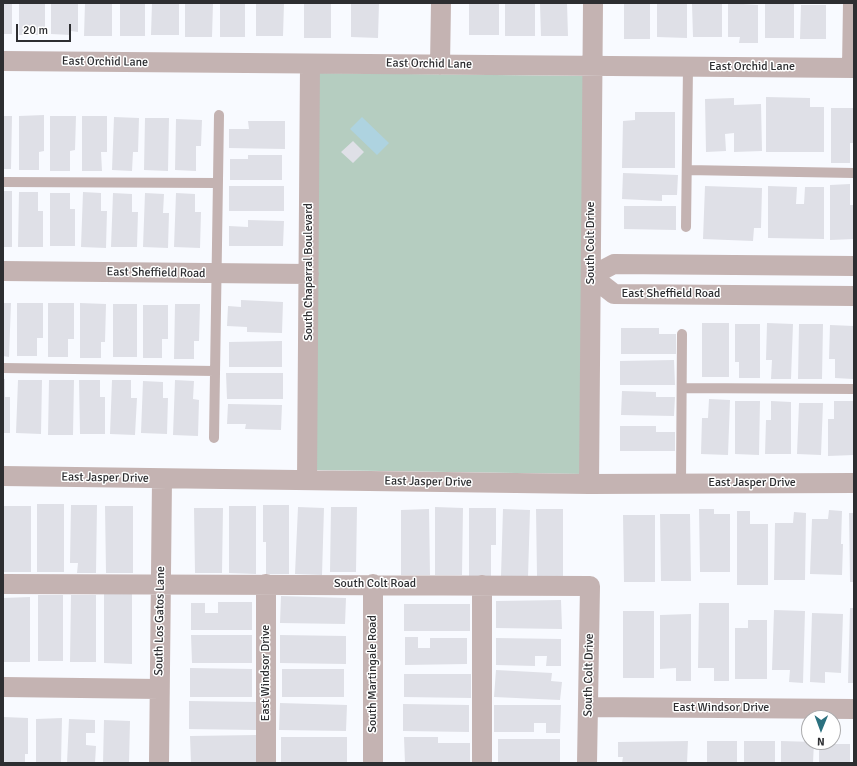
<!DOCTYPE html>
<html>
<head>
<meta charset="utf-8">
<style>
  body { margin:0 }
  #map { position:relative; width:857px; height:766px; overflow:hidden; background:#f8faff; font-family:Signika,sans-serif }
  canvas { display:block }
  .frame { position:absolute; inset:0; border:4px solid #2d2e31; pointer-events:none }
  .north { position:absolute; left:801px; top:710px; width:40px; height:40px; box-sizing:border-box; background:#fff; border:1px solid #ababad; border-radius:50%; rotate:181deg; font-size:11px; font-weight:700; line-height:16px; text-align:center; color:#2d2e31 }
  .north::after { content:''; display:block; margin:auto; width:14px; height:18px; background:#2b717f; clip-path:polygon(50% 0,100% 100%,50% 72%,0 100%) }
  .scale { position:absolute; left:16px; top:24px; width:55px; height:18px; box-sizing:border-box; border:2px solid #2d2e31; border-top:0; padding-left:5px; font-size:12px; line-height:14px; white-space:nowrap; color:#2d2e31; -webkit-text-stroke:3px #fff; paint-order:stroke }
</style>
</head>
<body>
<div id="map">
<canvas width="857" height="766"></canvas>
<div class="frame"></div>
<div class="north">N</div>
<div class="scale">20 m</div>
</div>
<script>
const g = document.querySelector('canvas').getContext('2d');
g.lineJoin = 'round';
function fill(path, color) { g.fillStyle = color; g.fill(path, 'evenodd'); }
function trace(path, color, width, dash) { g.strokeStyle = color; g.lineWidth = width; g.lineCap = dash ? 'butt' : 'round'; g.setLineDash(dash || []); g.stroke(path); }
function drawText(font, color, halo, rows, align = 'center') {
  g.font = font + ' Signika,sans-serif'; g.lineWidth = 3; g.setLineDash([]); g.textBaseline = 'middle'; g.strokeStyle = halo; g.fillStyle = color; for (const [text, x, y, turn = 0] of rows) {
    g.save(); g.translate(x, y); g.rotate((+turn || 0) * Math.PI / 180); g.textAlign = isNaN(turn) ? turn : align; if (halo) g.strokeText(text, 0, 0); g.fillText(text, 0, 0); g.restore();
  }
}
fill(new Path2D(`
  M317,73l269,3 -3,398 -269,-4z`), '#b5cdc0');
fill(new Path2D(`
  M362,117l27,26 -12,12 -27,-26z`), '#aed3e0');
fill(new Path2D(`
  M3,3h9v31h-9z
  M19,3h26v32h-26z
  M51,3h27v29l-7,-1v4l-20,-1z
  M85,3h27v33h-28z
  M120,3h25v33h-25z
  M152,3h27v32h-28z
  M185,3h28l-1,34h-27z
  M220,3h25v34h-25z
  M256,3h28l-1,33h-27z
  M304,3h27v35h-27z
  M351,3h28l-1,35 -27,-1z
  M469,3h30v32h-30z
  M505,3h30v33h-30z
  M567,3l1,33h-27l-1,-32z
  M650,3v36h-26v-35z
  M657,3h30v35l-30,-1z
  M722,3v34h-29l-1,-33z
  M728,3l30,2v38h-19l1,-6h-12z
  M765,4h29v34h-29z
  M801,5h25v34h-26z
  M766,97l44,1v9h14v45h-58z
  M734,98v7l27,-1 1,47 -28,1v-19l-9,1 1,17 -20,1 -1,-53z
  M831,108h23v35h-4v20h-19z
  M635,112h40v56h-53l1,-47 12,-1z
  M44,115v36l-5,1v18h-20v-54z
  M3,116h9l-1,53h-8z
  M50,116h26l-1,34 -5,1v20h-20z
  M82,116h25v36h-6l1,19h-20z
  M114,117l25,1 -1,34h-5l-1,19 -20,-1z
  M145,118h24l-1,53 -24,-1z
  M176,119l26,1 -1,26h-5v25l-21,-1z
  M248,121h37v28l-56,-1v-19h20z
  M353,141l11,11 -11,11 -12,-11z
  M248,155h34v25h-52v-21h18z
  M623,173l55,2 -1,20h-15v6l-40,-2z
  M850,184v21h4v34l-24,1v-55z
  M229,186h55v25h-55z
  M705,186l57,2 -1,40h-7l-1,13 -50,-2z
  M768,186l29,1 -1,17h8l1,-17h19v52l-56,-1z
  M3,191h9v56h-9z
  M19,192h19v19h5v36h-25z
  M83,192l18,1v18h6l-1,37 -25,-1z
  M50,193h20v16h5v37h-25z
  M113,193l19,1v18h6l-1,35h-26z
  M145,193l19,1 -1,19h6l-1,35 -25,-1z
  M176,193l19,1v18h6l-1,36 -26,-1z
  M624,206h52v24l-52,-1z
  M248,220l36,1 -1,25h-54v-20l19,1z
  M241,300l42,2 -1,31 -35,-1v-5l-20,-1 1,-20 13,1z
  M3,303h8l-2,54 -6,-1z
  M17,303h26v35h-6v18h-20z
  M48,303h26v36h-6v18h-20z
  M80,303l26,1 -1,38h-4v16h-21z
  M113,304h24v53h-24z
  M175,304h25l-1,37h-5v18h-20z
  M143,305h25v34h-6v19h-19z
  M702,323h27v54h-27z
  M767,323l26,1 -2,55h-20l1,-19h-6z
  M735,324h25v54h-21v-16h-4z
  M799,324h24l-1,55h-24z
  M830,325l24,1 -1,53 -18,-1v-19h-6z
  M621,328h38v6h17v20h-55z
  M282,341v26h-53v-25z
  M674,360l1,25h-55v-24z
  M226,373h57v26h-56z
  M3,379h2v18h5v36h-7z
  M18,380h24l-1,54 -25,-1z
  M49,380h25l-1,55h-25z
  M79,380h21v17h5v37h-25z
  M112,380h19v18h6l-2,37 -25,-1z
  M175,380l19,1 -1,18 6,1 -1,36 -25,-1z
  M143,381l20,1v16h5l-1,36 -26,-1z
  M622,391l34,1v5h19l-1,19 -53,-1z
  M709,399l21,1 -2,55 -27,-1 1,-36h6z
  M735,401h25l-1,54 -24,-1z
  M771,401l20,1v52h-26l1,-34h5z
  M834,401h20v54l-26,1v-37h6z
  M799,403h24l-2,52 -24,-1z
  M228,404l54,1 -1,25 -36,-1 1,-5h-19z
  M620,426h36v6h19v19h-55z
  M37,504h27v68h-27z
  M71,505h26l-1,68h-19l1,-10h-8z
  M263,505h26v69h-23v-32h-3z
  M3,506h28v66h-28z
  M105,506h28v67h-27z
  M229,506h27v68l-27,-1z
  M298,507l26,1 -2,67 -27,-1z
  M331,507h26l-1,65h-26z
  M435,507l28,1 -1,67h-27z
  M194,508h29l-1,65h-27z
  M469,508h27v37h-5v31h-22z
  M429,509l1,66h-29v-65z
  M503,509l27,1 -2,67 -27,-1z
  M536,509h27v67h-26z
  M699,509h15v5h16v58h-30z
  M829,510l13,1 -1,33h2l-1,31 -32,-1 2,-55h16z
  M737,511h13v13h18v61h-31z
  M794,512l12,1 -1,67h-31l1,-57h18z
  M849,513h5v69h-4z
  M660,514h30l1,67h-30z
  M623,515h32v67h-31z
  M104,594h28v70l-28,-1z
  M38,595h25v66h-25z
  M71,595h25v67h-26z
  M281,596l65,2 -1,26 -65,-1z
  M30,597v65h-27v-64z
  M561,600l1,29 -66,-1v-27z
  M218,602h34v28h-61v-27h14v10h13z
  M699,603h30v78h-15v-13h-16z
  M404,604h66v27h-66z
  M850,608h4v75h-6z
  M774,610l31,1 -2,72 -14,-1 1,-12h-18z
  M623,611h31v67h-31z
  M812,613l31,1 -2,59 -16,-1v11l-15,-1z
  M691,614v67h-15v-13l-16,1v-54z
  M748,620h19v59h-32v-51h13z
  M191,635h61v28h-60z
  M280,635l66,1v28l-66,-1z
  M405,637h13v11h12v-10h37v26l-62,1z
  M496,638l65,1v27h-15l1,-10h-12v10l-39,-1z
  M190,668l62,1v28h-62z
  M282,669h62v28h-62z
  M496,670l56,3 -1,8 11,1 -2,18 -66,-3z
  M404,674h67v24l-67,-1z
  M189,701l68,1 1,28 -69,-1z
  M280,703l67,2 -1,26 -67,-1z
  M403,704l66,1v27l-66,-1z
  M494,705h67l-1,28h-14v-10h-12v9h-40z
  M3,717l25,1v36h-3v9h-22z
  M62,718l-1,45h-25v-44z
  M69,719l26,1v13h-9v12l10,1 -1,17h-28z
  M104,720l26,1 -1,42h-26z
  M256,735l1,28h-66l-1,-27z
  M281,737h66v26h-66z
  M404,737h34v6h32v20h-65z
  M498,739h62v24h-62z
  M688,741l-1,22h-65l1,-6h-5v-15z
  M707,741h30v22h-30z
  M744,741h31v22h-31z
  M781,741l33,1 -1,21h-32z
  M819,744h31v19h-31z`), '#dfe0e7');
trace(new Path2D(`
  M687,170l167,3
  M3,182l215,1
  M686,227l2,-160
  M3,368l212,3
  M682,388l172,1
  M214,438l5,-323
  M681,483l1,-149`), '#c4b3b2', 10);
trace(new Path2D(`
  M3,61l851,7
  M440,65l1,-62
  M852,68l1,-65
  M854,266l-240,-2 -23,12 23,18 240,2
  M3,271l306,3
  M3,476l586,8 265,-1
  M307,480l3,-416
  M589,484l4,-481
  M3,584l587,2 -3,177
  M3,687l156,2
  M589,707l265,2
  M159,763l3,-284
  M266,763v-179
  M373,763v-179
  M482,763v-178`), '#c4b3b2', 20);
drawText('12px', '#2d2e31', '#fff', [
  ["East Orchid Lane",105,62,1],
  ["East Orchid Lane",429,64,1],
  ["East Orchid Lane",752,67],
  ["South Colt Drive",591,243,-90],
  ["South Chaparral Boulevard",309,272,-90],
  ["East Sheffield Road",156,273,1],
  ["East Sheffield Road",671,294],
  ["East Jasper Drive",105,478,1],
  ["East Jasper Drive",428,482,1],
  ["East Jasper Drive",752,483],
  ["South Colt Road",375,584],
  ["South Los Gatos Lane",160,621,-89],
  ["East Windsor Drive",266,673,-90],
  ["South Martingale Road",373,674,-90],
  ["South Colt Drive",589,675,-89],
  ["East Windsor Drive",721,708]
]);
</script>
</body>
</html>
